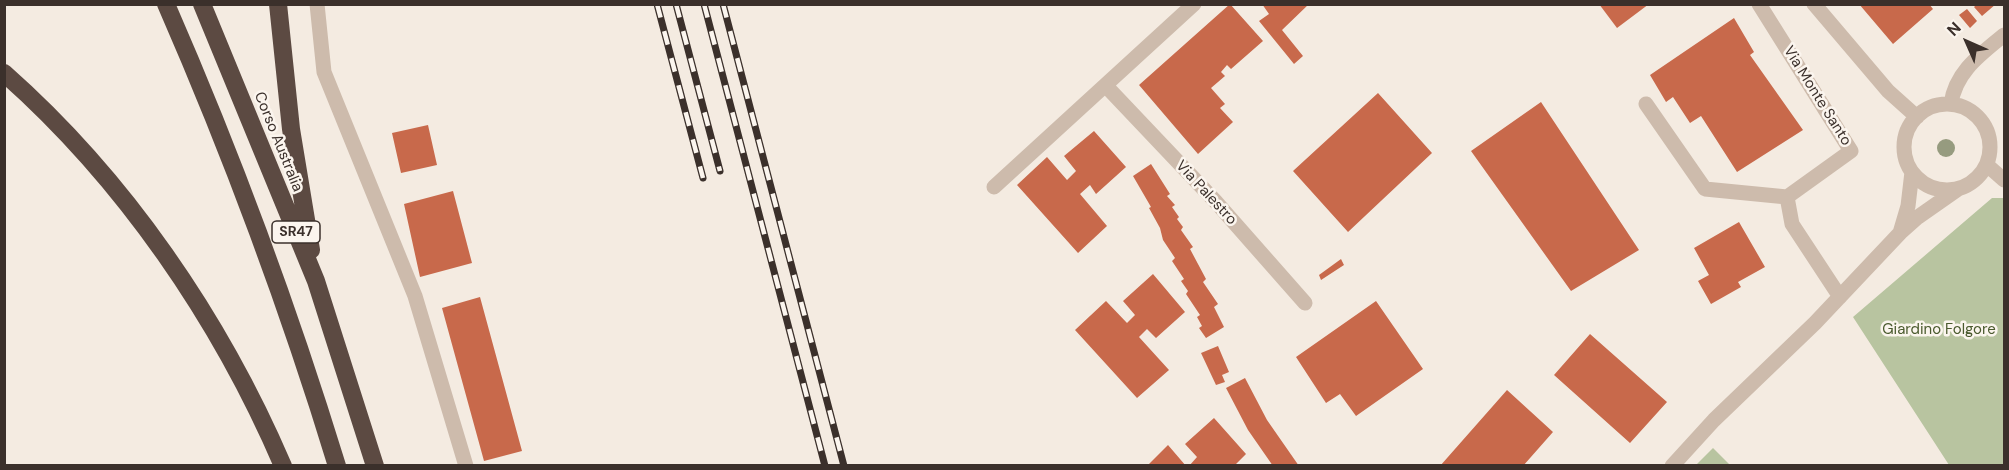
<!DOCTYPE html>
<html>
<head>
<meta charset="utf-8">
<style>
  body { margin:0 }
  #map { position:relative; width:2009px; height:470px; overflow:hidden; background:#f4ebe1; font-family:"DM Sans",sans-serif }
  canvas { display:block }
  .frame { position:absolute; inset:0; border:6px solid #3b302b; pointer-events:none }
  .north { position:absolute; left:1937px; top:12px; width:60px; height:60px; -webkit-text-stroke:4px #fbf5ee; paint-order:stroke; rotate:315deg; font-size:16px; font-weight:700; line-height:24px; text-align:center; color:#3b302b }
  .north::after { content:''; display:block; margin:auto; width:21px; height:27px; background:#3b302b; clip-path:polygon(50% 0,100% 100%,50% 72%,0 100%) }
</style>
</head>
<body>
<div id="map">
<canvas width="2009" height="470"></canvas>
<div class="frame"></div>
<div class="north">N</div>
</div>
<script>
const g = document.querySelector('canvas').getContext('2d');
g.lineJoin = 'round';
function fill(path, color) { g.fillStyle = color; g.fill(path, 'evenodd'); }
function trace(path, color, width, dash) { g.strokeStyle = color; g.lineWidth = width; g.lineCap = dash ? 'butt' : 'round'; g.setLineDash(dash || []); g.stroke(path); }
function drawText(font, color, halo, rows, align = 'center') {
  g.font = font + ' "DM Sans",sans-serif'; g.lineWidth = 5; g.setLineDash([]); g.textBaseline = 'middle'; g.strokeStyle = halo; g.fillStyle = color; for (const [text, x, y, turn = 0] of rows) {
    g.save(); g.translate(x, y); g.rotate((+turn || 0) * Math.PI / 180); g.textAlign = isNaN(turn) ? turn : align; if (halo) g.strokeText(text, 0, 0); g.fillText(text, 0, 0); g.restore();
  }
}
fill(new Path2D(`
  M1992,198h12v267h-55l-96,-148z
  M1713,448l17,17h-34z`), '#b8c4a0');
fill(new Path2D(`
  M1230,4l33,37 -32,28 -4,-4 -6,7 4,4 -14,12 14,16 -5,4 13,14 -35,32 -59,-69z
  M1262,4h47l-27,26 21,26 -9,8 -35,-43 10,-7z
  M1599,4h50l-32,24z
  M1859,4h70l4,5 -40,35z
  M1977,4h19l-14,12 -8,-9z
  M1967,9l10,12 -7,7 -11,-13z
  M1734,18l20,34 -4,3 53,75 -66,42 -36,-56 -11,7 -17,-26 -7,5 -16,-27z
  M1378,93l54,60 -84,79 -55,-61z
  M1541,102l98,148 -68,41 -100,-140z
  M428,125l9,40 -36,8 -9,-40z
  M1094,131l32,36 -30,27 -6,-9 -10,9 27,32 -29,27 -61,-68 30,-28 20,23 9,-9 -12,-15z
  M1151,164l19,30 -3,2 8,9 -3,2 7,10 -2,2 6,8 -2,3 12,17 -3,2 16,30 -3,3 15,22 -4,3 10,20 -18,11 -7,-10 3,-2 -5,-9 3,-2 -14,-21 2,-3 -7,-10 3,-2 -12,-18 3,-3 -12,-18 -3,-12 -11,-20 2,-1 -18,-31z
  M453,191l19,72 -52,14 -16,-73z
  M1739,222l26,45 -27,15 3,5 -30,17 -13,-23 11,-6 -15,-27z
  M1341,259l3,6 -23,15 -2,-5z
  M1153,274l32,38 -29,26 -9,-9 -8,8 30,33 -32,28 -62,-68 31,-29 21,22 8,-8 -12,-14z
  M480,297l42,154 -38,10 -42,-153z
  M1376,301l47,68 -67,47 -16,-22 -14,9 -30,-46z
  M1590,334l77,68 -37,41 -76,-68z
  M1218,346l11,26 -7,3 3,7 -9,3 -15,-32z
  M1245,378l22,42 32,46h-26l-25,-36 -22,-42z
  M1507,390l46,42 -30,34h-83z
  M1214,418l32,36 -12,12h-45l8,-9 -12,-13z
  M1168,445l18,21h-39z`), '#c8694b');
trace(new Path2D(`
  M317,4l7,68 91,224 51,170
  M1759,4l92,147 -64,46 5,27 48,73
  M1814,4l74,87 29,26
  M1106,86l110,116 89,101
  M1646,104l59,85 82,8
  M1951,104c4,-32 30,-50 53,-69
  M1904 147a43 43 0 1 1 86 0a43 43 0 1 1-86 0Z
  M1987,165l17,15
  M994,187l200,-183
  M1900,233l8,-27 4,-34
  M1672,466l42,-46 101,-97 85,-90 18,-16 40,-28`), '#cdbbac', 15);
trace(new Path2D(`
  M166,4c66,151 123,305 171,462
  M202,4l114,277 59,185
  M278,4l13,125 20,121
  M4,73c120,106 216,246 279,393`), '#5c4a42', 18);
const rail = new Path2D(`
  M657,4l46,174
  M676,4l44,167
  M704,4l121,462
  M723,4l121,462`);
trace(rail, '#3b302b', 7);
trace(rail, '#fbf5ee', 4.5, [14]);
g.fillStyle = '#969b7f';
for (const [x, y] of [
  [1946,148]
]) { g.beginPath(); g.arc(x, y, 9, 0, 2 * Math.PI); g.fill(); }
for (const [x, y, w] of [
  [296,232,48]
]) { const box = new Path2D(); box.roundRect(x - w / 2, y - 11, w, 22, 4.5); g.fillStyle = '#fbf5ee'; g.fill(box); trace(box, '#3b302b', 1.5); }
drawText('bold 14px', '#3b302b', null, [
  ["SR47",296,232]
]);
drawText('15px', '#3b302b', '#fbf5ee', [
  ["Via Monte Santo",1817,96,58],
  ["Corso Australia",278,142,68],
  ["Via Palestro",1206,193,47]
]);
drawText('15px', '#4a5a2e', '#fbf5ee', [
  ["Giardino Folgore",1939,330]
]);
</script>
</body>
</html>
